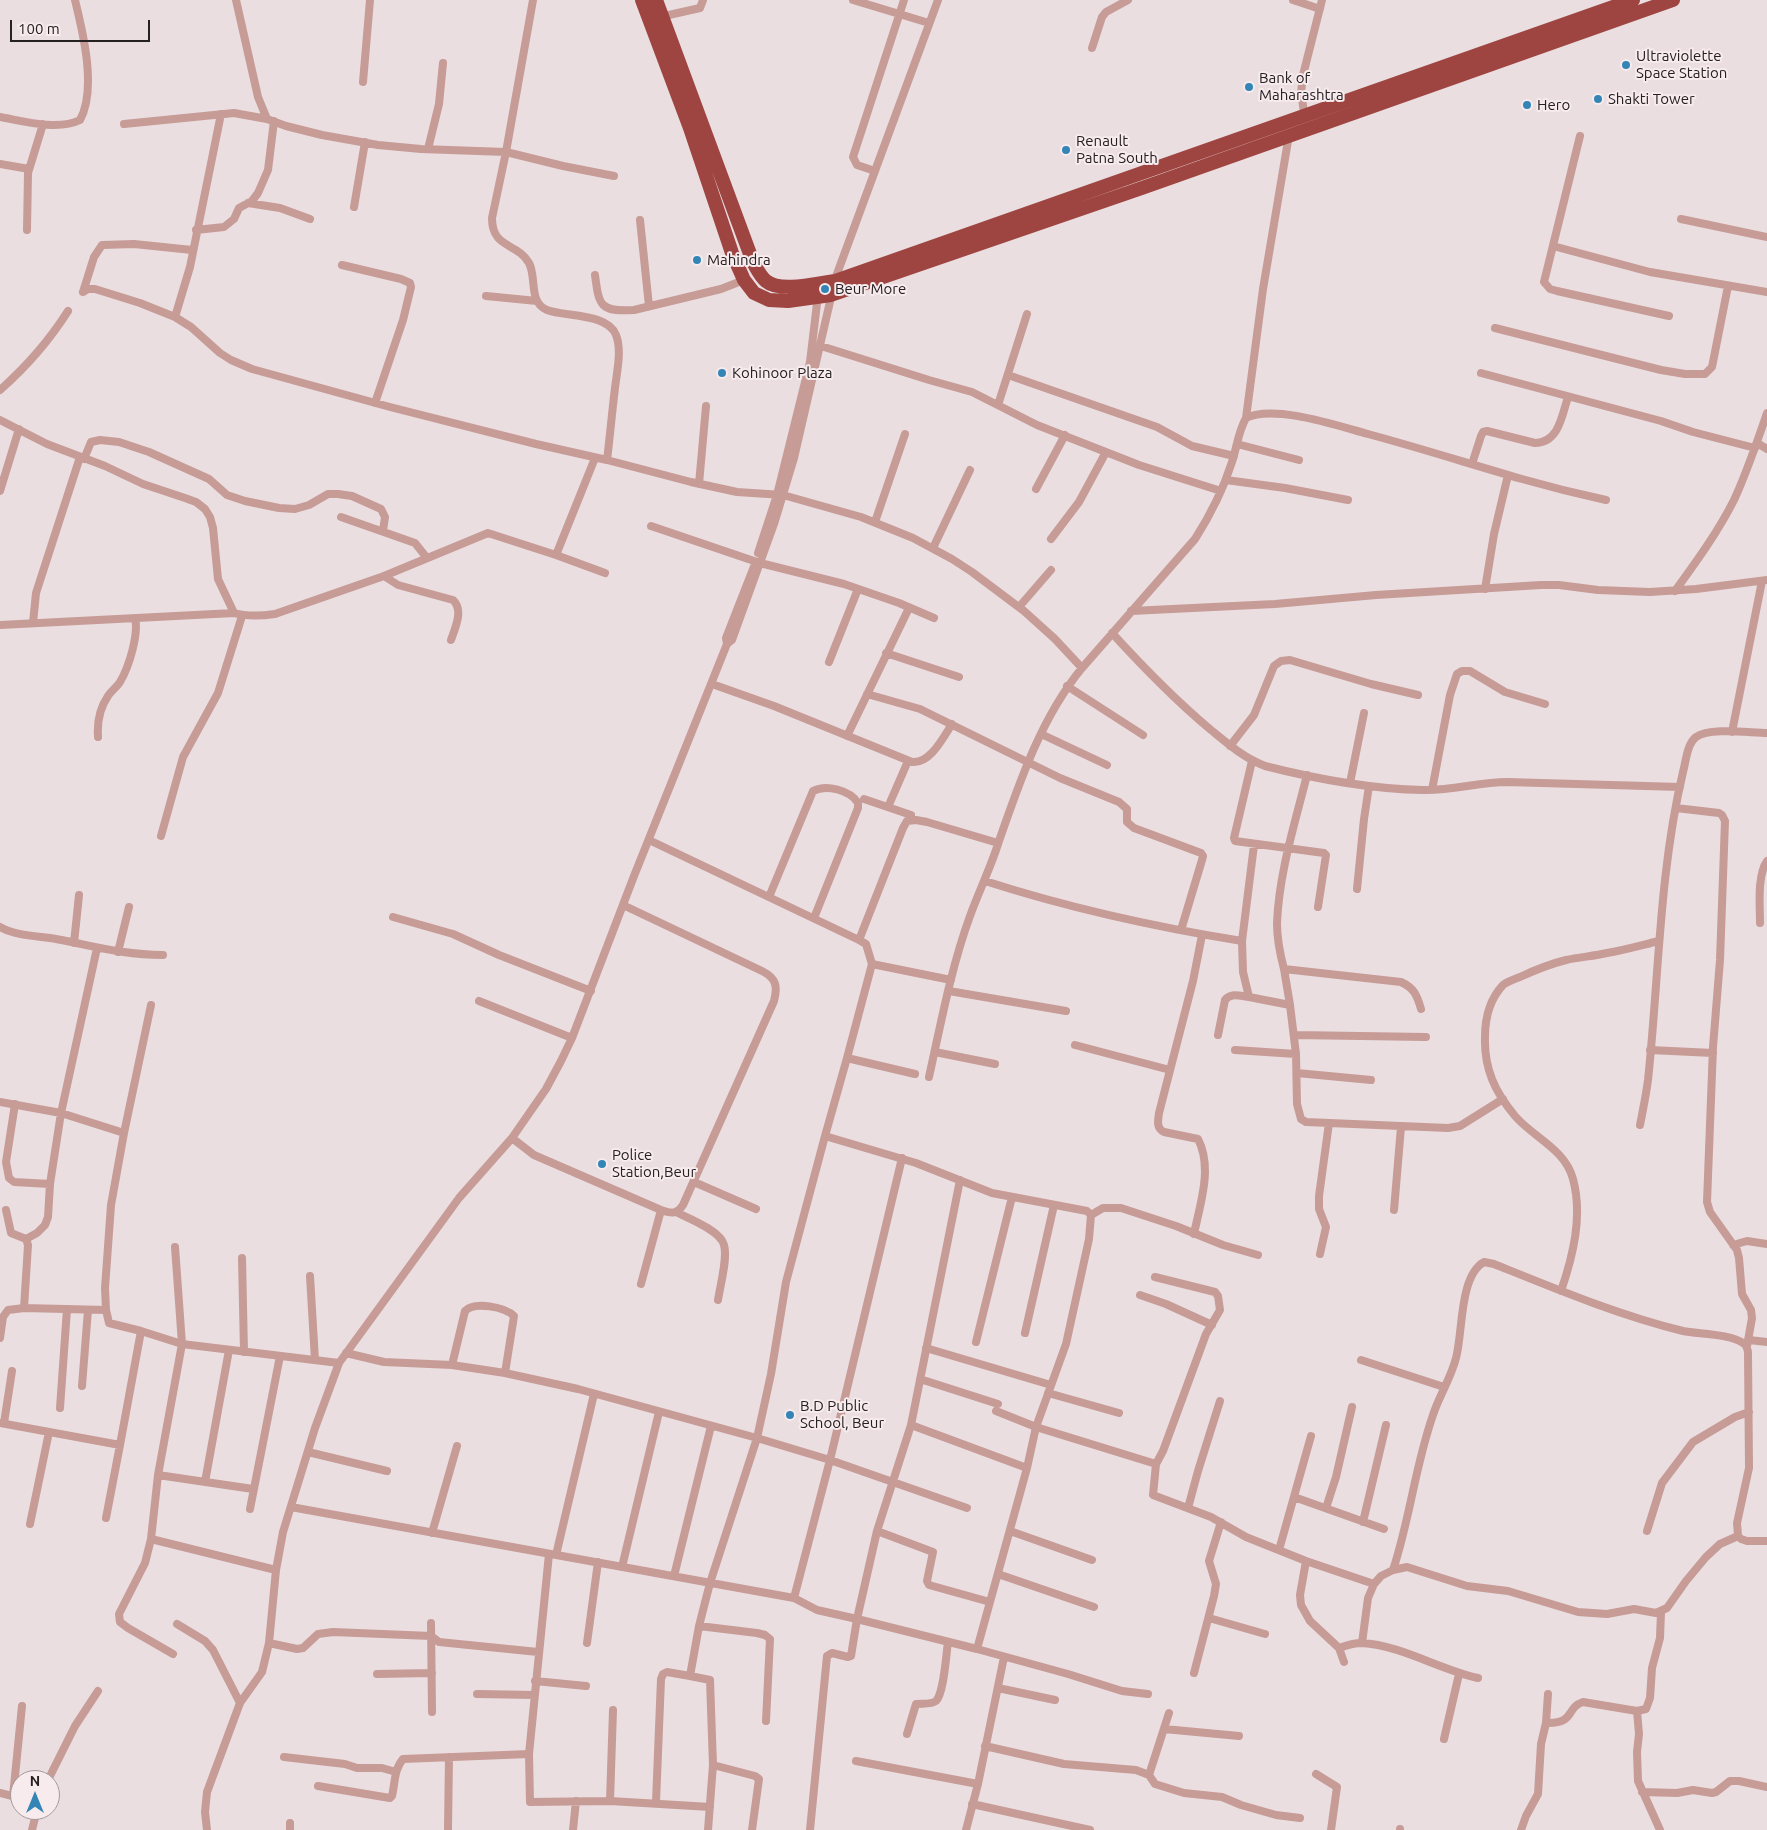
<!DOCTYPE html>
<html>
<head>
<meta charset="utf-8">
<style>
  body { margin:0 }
  #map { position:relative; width:1767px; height:1830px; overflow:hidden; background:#eadee1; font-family:Ubuntu,sans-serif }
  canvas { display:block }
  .north { position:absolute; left:10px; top:1770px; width:50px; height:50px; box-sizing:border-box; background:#f7ebee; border:1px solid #a39a9c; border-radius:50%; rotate:0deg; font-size:14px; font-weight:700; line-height:20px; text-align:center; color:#252021 }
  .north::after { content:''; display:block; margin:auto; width:18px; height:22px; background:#3385b6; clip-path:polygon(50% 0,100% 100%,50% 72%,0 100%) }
  .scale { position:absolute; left:10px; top:20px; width:140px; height:22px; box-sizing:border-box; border:2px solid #252021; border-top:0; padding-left:6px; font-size:15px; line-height:18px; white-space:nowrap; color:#252021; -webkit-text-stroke:4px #f7ebee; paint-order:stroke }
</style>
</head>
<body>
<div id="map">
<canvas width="1767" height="1830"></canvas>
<div class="north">N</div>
<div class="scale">100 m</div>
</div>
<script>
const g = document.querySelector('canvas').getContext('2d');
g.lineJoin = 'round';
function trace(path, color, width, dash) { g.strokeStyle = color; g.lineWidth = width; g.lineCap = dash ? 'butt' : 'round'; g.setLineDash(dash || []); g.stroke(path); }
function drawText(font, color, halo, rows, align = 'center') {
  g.font = font + ' Ubuntu,sans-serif'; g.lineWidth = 4; g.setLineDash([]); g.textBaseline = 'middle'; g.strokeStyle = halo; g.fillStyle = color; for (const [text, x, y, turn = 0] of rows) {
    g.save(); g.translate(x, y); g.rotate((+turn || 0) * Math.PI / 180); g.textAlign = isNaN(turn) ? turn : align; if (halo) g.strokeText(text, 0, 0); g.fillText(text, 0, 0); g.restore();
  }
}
trace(new Path2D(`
  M236,0l22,97 9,22 19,7 36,9 56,10 43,4 85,3 57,14 51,10
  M533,0l-27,152 -14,66c0,31 25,24 37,45 8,15 -1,39 18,47 18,7 61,3 69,25 6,15 1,36 -1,53 -3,24 -5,48 -8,72
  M853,0l76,23
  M1293,0l27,9
  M660,17l40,-9 3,-8
  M1092,48l10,-31 4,-5 22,-12
  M363,82l7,-82
  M0,117c23,4 58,14 80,3 17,-31 3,-87 -5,-120
  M1305,118l-4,-25 2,-18 19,-75
  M124,124l110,-11 33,6
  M1580,136l-36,146 6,7 7,2 112,25
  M428,149l11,-45 4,-41
  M0,164l29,5
  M875,171l-18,-6 -4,-8 51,-157
  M248,203l32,5 30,11
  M354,207l11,-65
  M1681,219l86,18
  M640,220l9,86
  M27,230l1,-57 15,-49
  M196,230l28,-3 10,-8 5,-11 13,-7 6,-8 10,-23 6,-49
  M1553,246l97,26 117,20
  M342,265l59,14 9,4 1,4 -8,33 -28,83
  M595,275c4,31 5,37 39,35l87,-21 23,-9
  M834,282l104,-282
  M83,292l5,-3h7l45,14 35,14 16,10 29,26 11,7 21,9 138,38 146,37 71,16 84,22 46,10 46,3 78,22 52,21 39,21 20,13 52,39 31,28 27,29
  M83,292l11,-35 8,-12 32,-1 58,6
  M486,296l51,5
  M175,317l15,-50 31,-153
  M1495,328l166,42 24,4h20l7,-7 16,-81
  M821,346l108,34 43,12 65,33 74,29 28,11 82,26
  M1481,373l180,48 32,11 62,16
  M1008,375l149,52 35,19 42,10
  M0,390c26,-23 49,-49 68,-79
  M998,405l29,-91
  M1246,418l17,-129 26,-154
  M0,420l47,24 58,22 38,18 42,14 11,4 9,7 5,8 3,11 5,51 16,34
  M1757,443l10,6
  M1237,444l62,16
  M84,459l7,-17 9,-2 19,2 30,10 60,27 18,16 18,6 34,7 16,1 14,-4 19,-11h10l14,2 29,13 4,8 -2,14
  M1472,464l9,-28 2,-4 4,-1 48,12c24,0 27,-28 33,-46
  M1226,480l59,8 63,12
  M699,484l7,-78
  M1036,489l29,-54
  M0,491l19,-62
  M341,517l74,26 12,15
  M875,522l30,-88
  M651,526l109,37 84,21 55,19 35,15
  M1051,539l28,-37 27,-50
  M933,548l37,-78
  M758,553l19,-58 33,-133 8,-67
  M556,555l49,18
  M384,576l14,9 55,15c11,10 2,28 -2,40
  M1485,589l9,-55 14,-59
  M1675,591c21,-29 43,-59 59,-91 13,-28 23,-58 33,-87
  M1019,607l32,-37
  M1131,611l144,-7 101,-9 165,-10h18l39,5 52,2 46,-3 71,-9
  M33,623l3,-30 44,-136
  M0,625l234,-12c14,4 27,3 41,1l109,-38 104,-43 68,22 39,-97
  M1112,633c31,34 63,67 99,97 17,14 33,28 54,36 51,13 106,23 158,24 28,1 56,-8 84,-8l173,5
  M727,644l-1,-6 29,-74
  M886,653l73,24
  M829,662l29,-73
  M712,684l62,22 138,56c18,2 31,-24 40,-38
  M1067,686l76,49
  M867,694l53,15 140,69 59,24 8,7v13l7,6 67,25 2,3 -1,4 -21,70
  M1732,732l30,-151
  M1041,734l66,31
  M847,736l62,-128
  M98,737c-1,-15 1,-28 10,-41 3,-5 9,-9 12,-14 9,-15 19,-48 15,-64
  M1230,746l24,-31 20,-49 7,-5 9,-1 81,24 47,11
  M1252,761l-18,77 1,3 89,12 2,2 -8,52
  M1307,775c-12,48 -28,98 -30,148 0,16 3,31 7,46l117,13c13,6 16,13 20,27
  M1350,783l14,-70
  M1432,790l18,-95 7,-21 5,-3h8l35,21 40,12
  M864,799l47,16
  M888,807l20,-46
  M1676,808l43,5 3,2 3,6 -5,139 -7,87 -6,155 3,10 27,38 2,8 3,36 9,16 1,8 -5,28
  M161,836l22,-79 35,-64 24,-77
  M649,840l210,100 7,4 6,20
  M1254,845l-12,96 1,31 6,25 41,8 6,49 1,50 4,15 5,3 142,6 12,-2 43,-27
  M985,881c84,27 170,46 257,60
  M1357,889l7,-70 5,-33
  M769,897l44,-106c13,-7 37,-1 45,12v5l-44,110
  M393,917l60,17 46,21 92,36
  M1760,923c0,-17 -3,-48 7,-62
  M0,927c16,9 38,9 56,12 38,7 67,16 107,16
  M859,940l44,-112 4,-7 9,-1 11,2 71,21
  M74,943l5,-48
  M118,952l11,-45
  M1284,969l6,36
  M949,991l117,20
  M479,1001l93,37
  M1218,1035l7,-35c6,-8 16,-4 24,-3
  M1294,1035l132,2
  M1075,1045l95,25
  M1235,1050l61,4
  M1650,1050l63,3
  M935,1052l60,12
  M847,1058l25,-94 79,16
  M1297,1073l74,7
  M915,1074l-68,-16 -22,78 91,27 76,30 95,18 4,4 -2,24 -23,105 -30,83 -40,-16
  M929,1077c12,-54 22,-109 41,-161 9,-25 21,-49 29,-75 21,-60 42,-123 83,-173l113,-129c16,-25 28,-49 37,-77 5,-15 6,-30 14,-44 28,-14 92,8 122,16 52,14 102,30 154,45 28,8 56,15 84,21
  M0,1102l61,11 63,20 -13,72 -6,83 1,22 3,13 32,8
  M15,1104l-9,58 3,16 5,4 36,2
  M1640,1125c3,-15 6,-30 8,-45 11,-103 11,-207 35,-308 3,-11 4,-28 13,-35 14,-10 54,-4 71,-4
  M124,1133l27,-128
  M512,1138l22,17 127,55c11,4 16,4 22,-5l91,-204c4,-15 2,-23 -12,-30l-139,-66
  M694,1182l62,27
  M6,1210l5,23 15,6 2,6 -4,63
  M1394,1210l7,-83
  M676,1212c12,6 45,19 48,33 4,13 -4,41 -6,55
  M1091,1215l12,-7h18l55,18 47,19 35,10
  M1194,1234c6,-30 19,-66 4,-95l-34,-7c-8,-4 -6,-11 -5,-19l34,-132 9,-46
  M26,1239l11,-6 8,-8 3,-8 2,-33 11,-71 36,-165
  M1733,1245l14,-4 20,3
  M175,1247l7,97 -24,131 -7,64 125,31
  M1320,1254l6,-27 -7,-18v-13l10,-73
  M242,1258l2,94
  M310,1276l5,84
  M1155,1277l60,15 3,4 2,14 -14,24 -43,117 -7,13
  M641,1284l20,-74
  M1561,1291c12,-35 22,-75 12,-112 -8,-30 -39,-41 -58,-63 -20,-24 -31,-47 -30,-79 0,-19 4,-37 18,-52 5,-4 12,-6 17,-8 15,-7 30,-13 46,-17 14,-3 28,-4 41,-7 18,-3 35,-8 52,-12
  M1140,1295l26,9 46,21
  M1025,1333l29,-128
  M0,1338l3,-21 5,-7 16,-2 82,2
  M1749,1340l18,2
  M976,1342l36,-145
  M926,1348l125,37
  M346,1353l38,9 68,3 53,8 73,16 179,49 73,22 137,48
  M1361,1360l83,27
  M452,1365l13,-54c9,-10 40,-4 49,5l-9,57
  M920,1379l78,25
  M82,1386l6,-76
  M1048,1393l71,20
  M60,1408l7,-99
  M0,1423l120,22 21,-114 41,13 157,19 120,-165 53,-60 34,-49 15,-28 11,-23 62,-162 93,-232 5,-4 42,-116 20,-66 38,-165
  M4,1423l8,-52
  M911,1425l49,-245
  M308,1452l79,19
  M1027,1468l9,-41 120,37 -3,31 58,22 35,20 60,24 68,23
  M158,1475l95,14
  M205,1482l24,-132
  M1294,1497l90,32
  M291,1507l503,91 23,12 40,9 -6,37 -3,1 -16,-4 -5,3 -17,174
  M1188,1508l10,-37 22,-70
  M1326,1508l10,-31 16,-70
  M250,1509l30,-153
  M106,1518l14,-73
  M1363,1522l23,-97
  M30,1524l19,-92
  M877,1531l56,21 -6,29 2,4 61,17
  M1010,1531l82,29
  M1647,1531l15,-48 31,-41 42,-25 14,-5
  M432,1533l25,-87
  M151,1539l-6,24 -26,51 1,8 8,6 45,26
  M1279,1550l32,-114
  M549,1554l-20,200 1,48 80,-1 100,6
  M556,1555l38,-161
  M1306,1561l-6,34 1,10 9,16 29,27 5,14
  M622,1567l37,-155
  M1393,1570c17,-51 22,-104 40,-155 6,-19 18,-37 23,-57 7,-25 3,-82 28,-96l10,2c62,25 124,51 189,67 15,3 48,3 60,12 4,2 4,5 5,9l1,116 -12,55 1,13 3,3 6,2h20
  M998,1574l96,33
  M674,1576l37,-150
  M794,1598l36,-138 72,-302
  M1209,1618l56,16
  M431,1623l1,89
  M177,1624l28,17 8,9 27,53
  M699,1626l58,7 8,2 5,4 -4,82
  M269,1643l28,6 6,-1 15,-14 15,-2 98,4 8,6 99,10
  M587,1643l11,-81
  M1362,1643l6,-45 6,-14 7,-8 12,-6 14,-3 60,19 41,5 70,21 29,2 27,-5 22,4 11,-5 19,-27 20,-24 14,-13 18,-8
  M1339,1648c8,-3 15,-5 23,-5 38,2 79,27 116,35
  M977,1649l-120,-30 20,-88 34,-106 116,43 -50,181 91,25 54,17 26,3
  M1194,1673l20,-77 2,-12 -7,-23 12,-39
  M377,1674l55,-1
  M535,1681l51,5
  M998,1688l57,12
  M477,1694l58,1
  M1637,1711l2,23 -2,18 1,29 22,49
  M1546,1723c30,1 19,-15 37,-21l54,9 9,-2 4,-11 2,-30 8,-30 1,-26
  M1164,1729l75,7
  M907,1734l9,-30c6,-1 15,1 20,-3 8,-8 10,-46 12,-59
  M1444,1739l15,-65
  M985,1746l79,18 72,6 13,5 6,9 29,9 38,4 19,8 35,10 24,3
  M284,1757l61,7 12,4h25l14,4
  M856,1761l122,23
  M713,1765l42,11 4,3 -7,51
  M1316,1774l21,13 -6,43
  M1149,1775l20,-62
  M48,1780l27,-54 23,-35
  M318,1786l72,12 2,-2c3,-12 2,-27 11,-37l126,-5
  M1642,1792l35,1 16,-3 19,3 4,-1 14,-11h9l28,6
  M0,1793l20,5
  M13,1796l9,-90
  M610,1801l3,-91
  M656,1802l5,-123 2,-5 4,-2 23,4
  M972,1804l118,26
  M290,1823v7
  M32,1830l5,-20
  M207,1830l-2,-18 2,-20 33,-89 22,-31 7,-29 7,-73 7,-38 32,-104 24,-65
  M448,1830l1,-73
  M573,1830l3,-29
  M708,1830l5,-65 -3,-85 -20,-4 9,-50 11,-43 47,-145 14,-64 15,-92 39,-146
  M966,1830l12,-46 26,-127
  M1400,1830v-1
  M1521,1830l5,-14 12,-22 3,-50 5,-21 2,-29`), '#c79b96', 8);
trace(new Path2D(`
  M642,0l48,128 42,125 12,27 10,13 15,7 19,1 43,-6 311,-107 531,-188
  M656,0l97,262c4,7 7,14 13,19 14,12 52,2 69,0l798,-281`), '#9f4541', 14);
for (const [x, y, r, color] of [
  [1626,65,5,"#3385b6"],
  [1249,87,5,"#3385b6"],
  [1598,99,5,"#3385b6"],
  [1527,105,5,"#3385b6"],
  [1066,150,5,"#3385b6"],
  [697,260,5,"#3385b6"],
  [825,289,5,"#3385b6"],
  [722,373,5,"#3385b6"],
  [602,1164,5,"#3385b6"],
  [790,1415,5,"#3385b6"]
]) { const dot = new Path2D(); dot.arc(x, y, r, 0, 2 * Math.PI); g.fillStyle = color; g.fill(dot); trace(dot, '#f7ebee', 2); }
drawText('15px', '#252021', '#f7ebee', [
  ["Ultraviolette",1636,56],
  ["Space Station",1636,73],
  ["Bank of",1259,78],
  ["Maharashtra",1259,95],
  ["Shakti Tower",1608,99],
  ["Hero",1537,105],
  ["Renault",1076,141],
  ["Patna South",1076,158],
  ["Mahindra",707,260],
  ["Beur More",835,289],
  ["Kohinoor Plaza",732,373],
  ["Police",612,1155],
  ["Station,Beur",612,1172],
  ["B.D Public",800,1406],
  ["School, Beur",800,1423]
], 'left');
</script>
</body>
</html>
